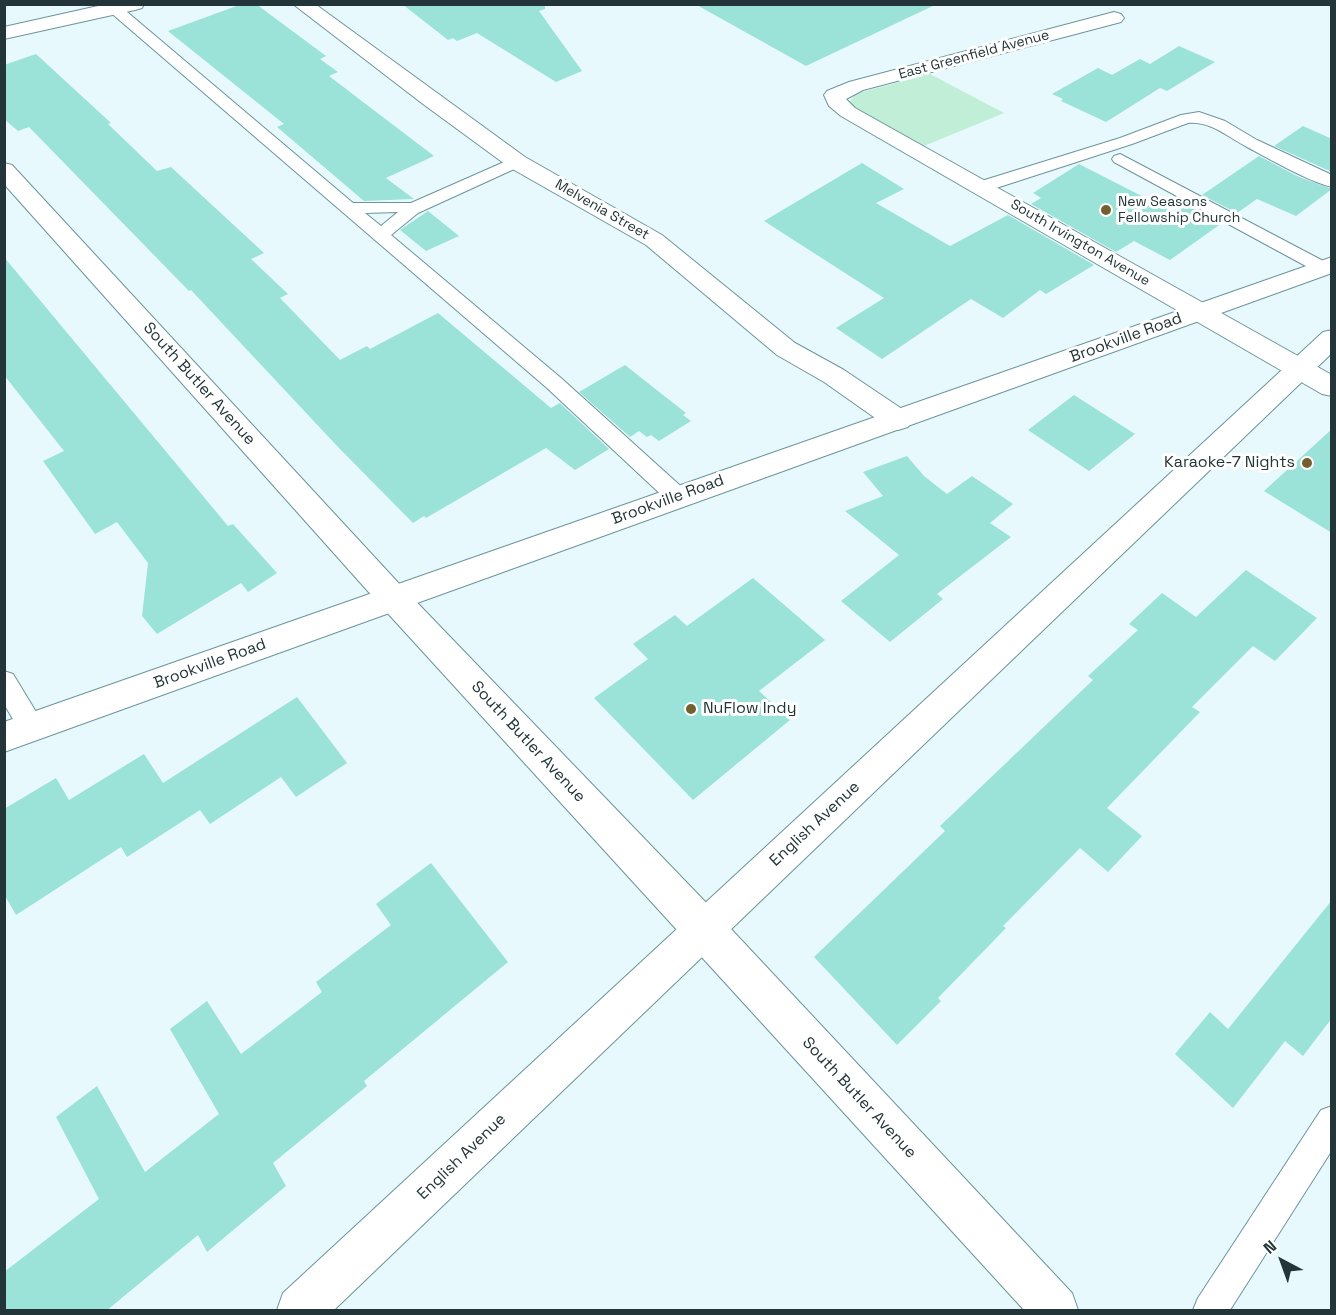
<!DOCTYPE html>
<html>
<head>
<meta charset="utf-8">
<style>
  body { margin:0 }
  #map { position:relative; width:1336px; height:1315px; overflow:hidden; background:#e7f9fc; font-family:"Space Grotesk",sans-serif }
  canvas { display:block }
  .frame { position:absolute; inset:0; border:6px solid #233538; pointer-events:none }
  .north { position:absolute; left:1252px; top:1231px; width:60px; height:60px; -webkit-text-stroke:4px #fff; paint-order:stroke; rotate:319deg; font-size:16px; font-weight:700; line-height:24px; text-align:center; color:#233538 }
  .north::after { content:''; display:block; margin:auto; width:21px; height:27px; background:#233538; clip-path:polygon(50% 0,100% 100%,50% 72%,0 100%) }
</style>
</head>
<body>
<div id="map">
<canvas width="1336" height="1315"></canvas>
<div class="frame"></div>
<div class="north">N</div>
</div>
<script>
const g = document.querySelector('canvas').getContext('2d');
g.lineJoin = 'round';
function fill(path, color) { g.fillStyle = color; g.fill(path, 'evenodd'); }
function trace(path, color, width, dash) { g.strokeStyle = color; g.lineWidth = width; g.lineCap = dash ? 'butt' : 'round'; g.setLineDash(dash || []); g.stroke(path); }
function drawText(font, color, halo, rows, align = 'center') {
  g.font = font + ' "Space Grotesk",sans-serif'; g.lineWidth = 6; g.setLineDash([]); g.textBaseline = 'middle'; g.strokeStyle = halo; g.fillStyle = color; for (const [text, x, y, turn = 0] of rows) {
    g.save(); g.translate(x, y); g.rotate((+turn || 0) * Math.PI / 180); g.textAlign = isNaN(turn) ? turn : align; if (halo) g.strokeText(text, 0, 0); g.fillText(text, 0, 0); g.restore();
  }
}
fill(new Path2D(`
  M930,74l74,39 -80,33 -6,-1 -65,-36 -4,-6 6,-9z`), '#c0eed6');
fill(new Path2D(`
  M242,4h14l70,52 -6,3 18,13 -9,4 105,80 -48,22 28,21 -50,2 -87,-74 7,-3 -116,-93z
  M402,4h143v5l-6,2 43,60 -26,11 -79,-49 -20,8 -4,-3 -5,2z
  M695,4h242l-131,62z
  M1179,46l36,16 -48,29 -7,-3 -54,34 -45,-21 2,-2 -11,-5 46,-26 14,7 28,-16 10,5z
  M36,54l75,69 -3,1 49,47 14,-4 93,86 -13,6 37,35 -8,4 60,62 27,-14 3,3 68,-36 113,95 9,-5 49,46 -34,21 -29,-22 -120,70 -2,-2 -11,7 -75,-76 -147,-157 -2,1 -160,-164 -11,4 -14,-12v-54z
  M1303,126l29,13v33l-58,-26z
  M1259,156l40,21 33,12 -36,27 -39,-17 -20,14 -35,-18z
  M862,163l42,26 -28,14 74,43 58,-31 86,50 -48,29 -6,-4 -37,28 -32,-19 -89,60 -46,-31 48,-30 -120,-77z
  M1079,164l96,49 13,-8 34,18 -52,37 -36,-19 -18,11 -85,-48 10,-6 -8,-5z
  M428,211l31,25 -33,15 -26,-21z
  M4,257l224,269 5,-2 44,49 -29,19 -7,-9 -84,51 -15,-18 6,-53 -31,-41 -22,12 -52,-73 21,-10 -60,-76z
  M625,365l61,48 -3,2 8,6 -32,20 -8,-6 -4,2 -8,-6 -9,6 -51,-45z
  M1074,395l61,39 -46,37 -61,-41z
  M1332,429v104l-68,-42z
  M907,456l17,20 23,18 25,-18 41,28 -23,19 21,14 -74,57 6,5 -53,43 -49,-41 58,-46 -54,-44 38,-15 -20,-24z
  M1246,570l71,48 -42,43 -22,-15 -61,61 8,5 -93,96 35,28 -34,36 -28,-24 -77,78 3,2 -68,70 3,3 -44,44 -83,-88 131,-126 -5,-5 153,-146 -5,-4 50,-46 -9,-6 33,-31 34,24z
  M753,578l72,62 -66,51 31,29 -97,80 -99,-102 54,-39 -15,-15 42,-29 12,11z
  M297,697l50,66 -51,34 -15,-20 -71,47 -10,-14 -73,47 -6,-10 -105,68 -12,-21v-85l52,-31 13,22 75,-46 19,29z
  M431,863l77,99 -144,119 3,5 -94,77 13,23 -79,66 -9,-17 -92,76h-102v-39l95,-73 -43,-82 41,-31 48,86 74,-58 -49,-85 37,-28 34,53 81,-62 -6,-10 75,-57 -15,-21z
  M1332,900v118l-29,38 -18,-15 -52,67 -58,-54 35,-42 18,17z`), '#9be2d9');
const lane = new Path2D(`
  M115,5l5,1 233,197h58l100,-44h12l2,3 -2,3 -105,48 -27,22 170,143 124,112 3,6 -3,6 -8,2 -8,-2 -122,-114 -437,-376 -2,-3zM398,212l-17,14 -16,-13z
  M1199,112l26,9 32,19 75,35v12c-25,-6 -62,-28 -85,-40 -19,-10 -36,-26 -59,-24l-56,21 -145,47h-12l-2,-4 2,-4 145,-45 61,-23z
  M1120,154l207,109 3,4 -3,4h-12l-201,-109 -2,-3 2,-3z
  M4,671l9,3 28,46 4,8 -4,8 -9,3 -9,-3 -19,-32z
  M1332,1106v44l-102,160h-37l5,-12 123,-188z`);
const street = new Path2D(`
  M107,4h37l-2,4 -7,2 -131,29v-12z
  M293,4h22l210,153 137,78 133,108 49,27 64,43 4,7 -4,7 -10,3 -10,-3 -64,-45 -47,-27 -131,-110 -137,-78 -86,-63z
  M1114,12l7,2 3,4 -3,4 -258,68 -17,9 9,9 477,267v21l-10,-2 -481,-278 -12,-10 -5,-11 3,-4 22,-9z
  M4,163l8,2 392,424 313,325 355,379 6,17h-54l-642,-703 -378,-423z`);
const secondary = new Path2D(`
  M1332,257v16l-1328,479v-30z
  M1332,330v23l-998,957h-57l6,-17 1040,-961z`);
trace(lane, '#6b959c', 2);
trace(street, '#6b959c', 2);
trace(secondary, '#6b959c', 2);
fill(lane, '#fff');
fill(street, '#fff');
fill(secondary, '#fff');
for (const [x, y, r, color] of [
  [1106,210,6,"#72612f"],
  [1307,463,6,"#72612f"],
  [691,709,6,"#72612f"]
]) { const dot = new Path2D(); dot.arc(x, y, r, 0, 2 * Math.PI); g.fillStyle = color; g.fill(dot); trace(dot, '#fff', 2); }
drawText('14px', '#233538', '#fff', [
  ["East Greenfield Avenue",974,55,-15],
  ["Melvenia Street",602,210,30],
  ["South Irvington Avenue",1080,243,30]
]);
drawText('14px', '#233538', '#fff', [
  ["New Seasons",1118,202],
  ["Fellowship Church",1118,218]
], 'left');
drawText('16px', '#233538', '#fff', [
  ["Brookville Road",1126,338,-20],
  ["South Butler Avenue",199,384,48],
  ["Brookville Road",668,500,-20],
  ["Brookville Road",210,664,-20],
  ["South Butler Avenue",528,742,47],
  ["English Avenue",815,824,-43],
  ["South Butler Avenue",859,1098,47],
  ["English Avenue",462,1157,-44]
]);
drawText('16px', '#233538', '#fff', [
  ["Karaoke-7 Nights",1295,463],
  ["NuFlow Indy",703,709,"left"]
], 'right');
</script>
</body>
</html>
